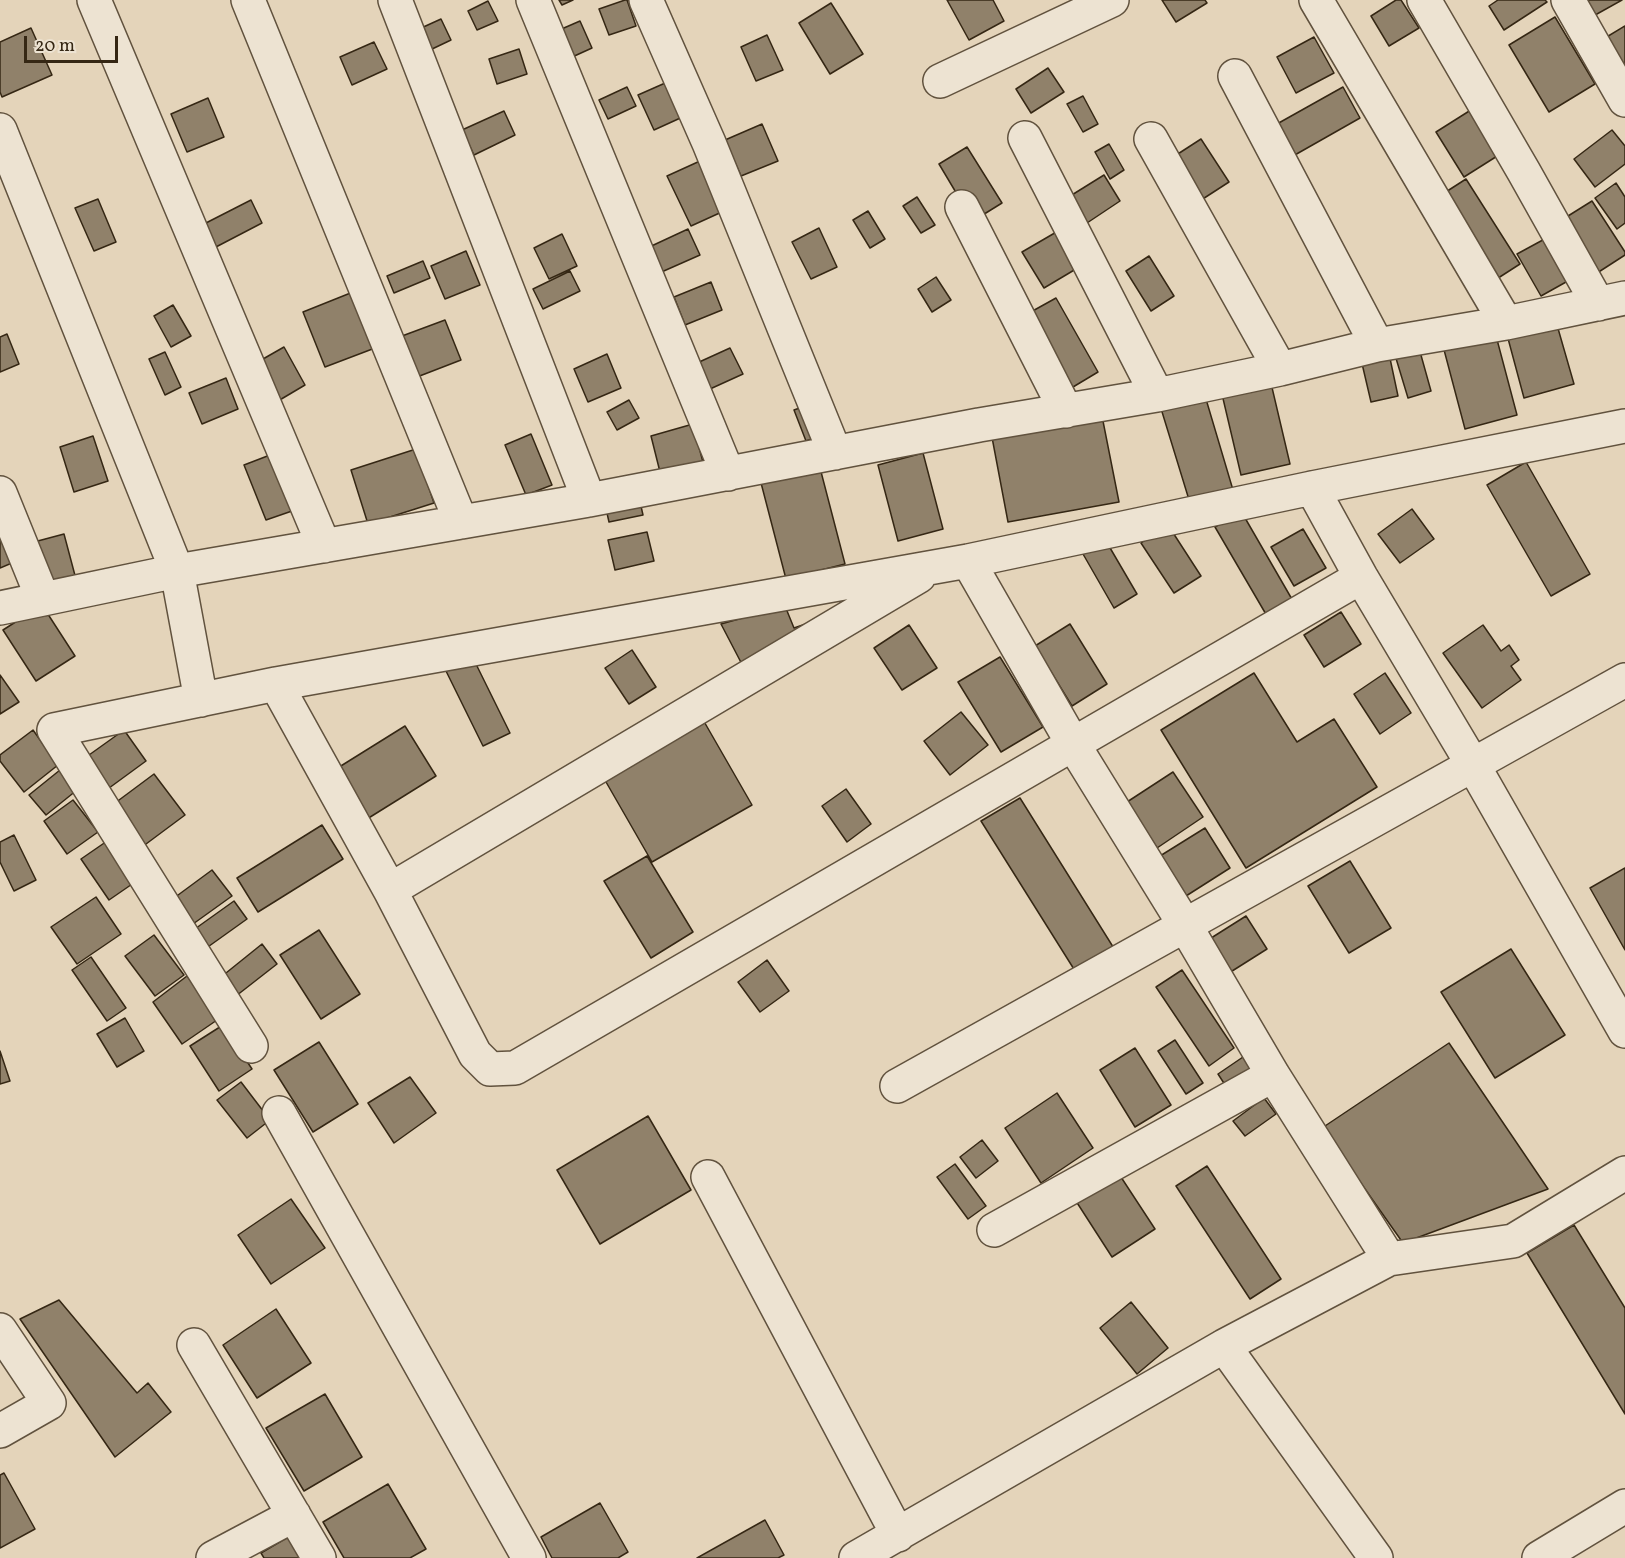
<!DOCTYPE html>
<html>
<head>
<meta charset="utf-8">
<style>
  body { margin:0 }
  #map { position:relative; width:1625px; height:1558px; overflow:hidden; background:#e4d4ba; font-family:Vollkorn,serif }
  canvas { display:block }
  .scale { position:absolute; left:24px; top:36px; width:94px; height:27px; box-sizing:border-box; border:3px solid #352714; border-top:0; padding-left:8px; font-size:18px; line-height:21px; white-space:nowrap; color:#352714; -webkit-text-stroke:4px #ede3d2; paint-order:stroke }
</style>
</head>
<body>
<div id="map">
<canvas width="1625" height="1558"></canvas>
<div class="scale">20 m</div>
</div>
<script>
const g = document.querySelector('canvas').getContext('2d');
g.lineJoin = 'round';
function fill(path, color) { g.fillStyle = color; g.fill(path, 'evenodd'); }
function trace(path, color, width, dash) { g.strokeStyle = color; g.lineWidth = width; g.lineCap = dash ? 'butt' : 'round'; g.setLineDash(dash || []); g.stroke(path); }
const building = new Path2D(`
  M559,0h14l-11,5z
  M625,0h2l9,26 -27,9 -10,-26z
  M947,0h46l11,21 -35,19z
  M1162,0h43l2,3 -31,19z
  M1396,0h5l18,28 -30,18 -18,-30z
  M1498,0h47l2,2 -43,28 -15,-24z
  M1577,0h45l-34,19z
  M488,1l10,20 -21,9 -9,-19z
  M831,3l32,51 -33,20 -31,-51z
  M1555,17l40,67 -46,28 -40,-67z
  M441,19l10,21 -21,10 -11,-21z
  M580,21l12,27 -22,10 -13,-27z
  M1625,26v54l-25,-39z
  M31,28l21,47 -50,22 -2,-5v-50z
  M767,35l16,35 -27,11 -15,-34z
  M1314,37l20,36 -38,20 -19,-36z
  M374,42l13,27 -35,16 -12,-28z
  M519,49l8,25 -30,10 -8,-25z
  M1048,68l16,24 -33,21 -15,-24z
  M672,80l15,35 -33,15 -16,-35z
  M627,87l9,19 -28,13 -9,-19z
  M1343,87l17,31 -74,42 -18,-31z
  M1083,96l15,28 -15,8 -16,-28z
  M208,98l16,39 -37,15 -16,-38z
  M1474,108l28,45 -38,24 -28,-45z
  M504,111l11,24 -41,20 -12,-25z
  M762,124l16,37 -37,15 -16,-36z
  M1612,130l13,16v18l-30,23 -21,-28z
  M1201,139l28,43 -34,22 -28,-43z
  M1109,144l15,26 -14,9 -15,-27z
  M967,147l35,56 -29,18 -34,-57z
  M700,161l24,50 -33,15 -24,-50z
  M1104,175l16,26 -36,24 -17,-27z
  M1466,179l54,85 -28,18 -54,-85z
  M1616,183l9,14v26l-8,6 -22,-31z
  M917,197l18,28 -14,8 -18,-27z
  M98,199l18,43 -22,9 -19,-43z
  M251,200l11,23 -48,25 -12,-23z
  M1592,201l33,51v3l-31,20 -34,-54z
  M868,211l17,28 -15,9 -17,-28z
  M1065,227l21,36 -42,25 -22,-36z
  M819,228l18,39 -26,12 -19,-37z
  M688,229l12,26 -43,19 -12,-25z
  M562,234l15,32 -28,13 -15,-31z
  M1552,235l23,42 -34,19 -24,-42z
  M466,251l14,34 -35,14 -14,-33z
  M1149,256l25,40 -23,15 -25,-40z
  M423,261l7,17 -36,15 -7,-17z
  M570,271l10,20 -37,18 -10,-20z
  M936,277l15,23 -19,12 -14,-23z
  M711,282l11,28 -37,15 -11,-28z
  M353,292l22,56 -50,19 -22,-55z
  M1056,298l42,74 -35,21 -43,-75z
  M173,305l18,31 -20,11 -17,-31z
  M1555,318l19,66 -50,14 -18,-67z
  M445,320l16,40 -44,17 -15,-41z
  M1495,332l22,83 -52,14 -22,-83z
  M7,334l12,30 -19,8v-35z
  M284,347l21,38 -27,16 -22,-38z
  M730,348l13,26 -33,15 -13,-26z
  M1419,348l12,43 -23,7 -13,-43z
  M1388,349l10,47 -27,6 -11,-47z
  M165,352l16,35 -16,8 -16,-36z
  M607,354l14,34 -33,14 -14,-33z
  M226,378l12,31 -36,15 -13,-31z
  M1270,379l20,85 -49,11 -20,-85z
  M1203,389l30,101 -43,13 -31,-101z
  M629,400l10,18 -22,12 -10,-18z
  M808,405l12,31 -14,5 -12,-31z
  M1101,411l18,91 -111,20 -17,-90z
  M693,424l12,46 -43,10 -11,-44z
  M531,434l21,51 -26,10 -21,-50z
  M93,436l15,45 -34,11 -14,-45z
  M416,449l18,54 -66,21 -17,-54z
  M923,453l20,76 -45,12 -20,-76z
  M270,455l22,56 -26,9 -22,-55z
  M1526,462l64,112 -39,22 -64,-111z
  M819,464l26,100 -59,15 -26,-100z
  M638,493l5,22 -34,7 -5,-22z
  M1412,509l22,30 -34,24 -22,-29z
  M1241,511l52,90 -26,15 -52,-89z
  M0,520l19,40 -19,8z
  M1168,525l33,51 -27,17 -33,-50z
  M1303,529l23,39 -32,18 -23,-39z
  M647,532l7,29 -39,9 -7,-30z
  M64,534l13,49 -31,8 -12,-49z
  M1106,541l31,53 -23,14 -31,-54z
  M42,605l33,51 -39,25 -33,-51z
  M785,606l9,22 29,-10 -77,54 -25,-48z
  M1341,612l20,32 -37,23 -20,-32z
  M1070,624l37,60 -35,22 -37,-60z
  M909,625l28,43 -35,22 -28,-42z
  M1483,625l18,26 8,-6 10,15 -8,6 10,14 -39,28 -39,-55z
  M632,650l24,37 -27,17 -24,-36z
  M1000,657l43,70 -42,25 -43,-70z
  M473,658l37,75 -27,13 -37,-75z
  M1254,673l43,69 37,-23 43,68 -131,81 -85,-138z
  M1385,673l26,40 -31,21 -26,-40z
  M0,675l19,27 -19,12z
  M961,712l27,33 -38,30 -26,-34z
  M702,718l50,87 -100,57 -50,-87z
  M405,726l31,50 -69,43 -31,-50z
  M33,730l25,35 -34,27 -24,-31v-6z
  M124,730l22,31 -41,30 -23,-31z
  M60,770l17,20 -31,25 -17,-20z
  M1173,772l30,45 -46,31 -30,-46z
  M154,774l31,41 -43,32 -31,-41z
  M846,789l25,35 -24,18 -25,-36z
  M1020,798l95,152 -38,24 -96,-153z
  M73,800l25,32 -31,22 -23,-33z
  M322,825l21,34 -85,53 -21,-34z
  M1205,828l25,40 -44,28 -26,-40z
  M14,835l22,45 -22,11 -14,-29v-20z
  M110,839l28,41 -29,20 -28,-41z
  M647,856l46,76 -42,26 -47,-77z
  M1350,861l41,67 -42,25 -41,-67z
  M1625,868v82l-35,-62z
  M212,870l20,26 -39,28 -19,-26z
  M96,897l25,37 -44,30 -26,-37z
  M234,901l13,18 -42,30 -13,-18z
  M1246,916l21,33 -38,24 -21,-33z
  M319,930l41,64 -39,25 -41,-64z
  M154,935l30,40 -29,21 -30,-40z
  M262,944l15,20 -41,32 -15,-19z
  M1511,949l54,86 -70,43 -54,-86z
  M91,957l35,51 -19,13 -35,-51z
  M767,960l22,31 -29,21 -22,-30z
  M1182,970l52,78 -25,18 -53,-79z
  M187,976l33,42 -38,26 -29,-42z
  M125,1018l19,33 -27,16 -20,-33z
  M223,1025l29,44 -33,22 -29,-45z
  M1175,1040l28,43 -17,11 -28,-43z
  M319,1042l39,62 -45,28 -39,-62z
  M1449,1043l99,146 -145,54 -81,-115z
  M1135,1048l36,57 -36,22 -35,-57z
  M0,1051l10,30 -10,3z
  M1243,1057l11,17 -25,17 -11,-17z
  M410,1077l26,36 -42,30 -26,-40z
  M241,1082l29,38 -23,18 -30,-38z
  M1057,1093l36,55 -52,35 -36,-55z
  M1264,1098l12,16 -31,22 -12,-15z
  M648,1116l43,74 -91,54 -43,-74z
  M982,1140l16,21 -22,17 -16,-21z
  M955,1164l31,42 -18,13 -31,-42z
  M1207,1166l74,113 -31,20 -74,-113z
  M1117,1171l38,58 -43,28 -38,-59z
  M291,1199l34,49 -54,36 -33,-49z
  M1574,1225l51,83v106l-98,-161z
  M59,1300l78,93 11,-10 23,29 -56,45 -95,-138z
  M1131,1302l37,46 -31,26 -37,-46z
  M276,1309l35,54 -54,35 -34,-53z
  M325,1394l37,63 -58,34 -38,-63z
  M4,1473l31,56 -35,19v-73z
  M388,1484l38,65 -16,9h-66l-21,-36z
  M600,1503l28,49 -10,6h-66l-11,-21z
  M765,1520l19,35 -6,3h-81z
  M288,1537l14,21h-38l-3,-5z`);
fill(building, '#90816a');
trace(building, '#352714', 1.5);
const minor = new Path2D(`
  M94,0l230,546
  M248,0l213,522
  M395,0l194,500
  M533,0l195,474
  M646,0l63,143 126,310
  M1316,0l190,323
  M1424,0l100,172 74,132
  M1568,0l57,100
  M1235,76l142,269
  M940,81l172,-81
  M0,130l177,441 24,129
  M1025,138l132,257
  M1151,139l129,230
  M962,207l104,204
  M1312,488l49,89 112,188 152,266
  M0,493l43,106
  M968,561l105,183 113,183 87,148 116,184
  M0,608l177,-37 412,-71 390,-75 178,-30 123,-26 97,-24 129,-22 119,-25
  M276,684l114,206 85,164 15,15 25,-1 846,-491
  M390,890l529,-314
  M251,1046l-197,-316 222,-46 692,-123 344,-73 313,-62
  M897,1086l728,-406
  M279,1113l250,445
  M708,1177l190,358
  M994,1230l279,-155
  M0,1330l49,73 -49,28
  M194,1345l125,213
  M1224,1346l152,212
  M213,1558l81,-43
  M856,1558l368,-212 165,-87 124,-18 112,-68
  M1539,1558l86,-52`);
trace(minor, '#61523e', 36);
trace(minor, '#ede3d2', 33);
</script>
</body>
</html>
